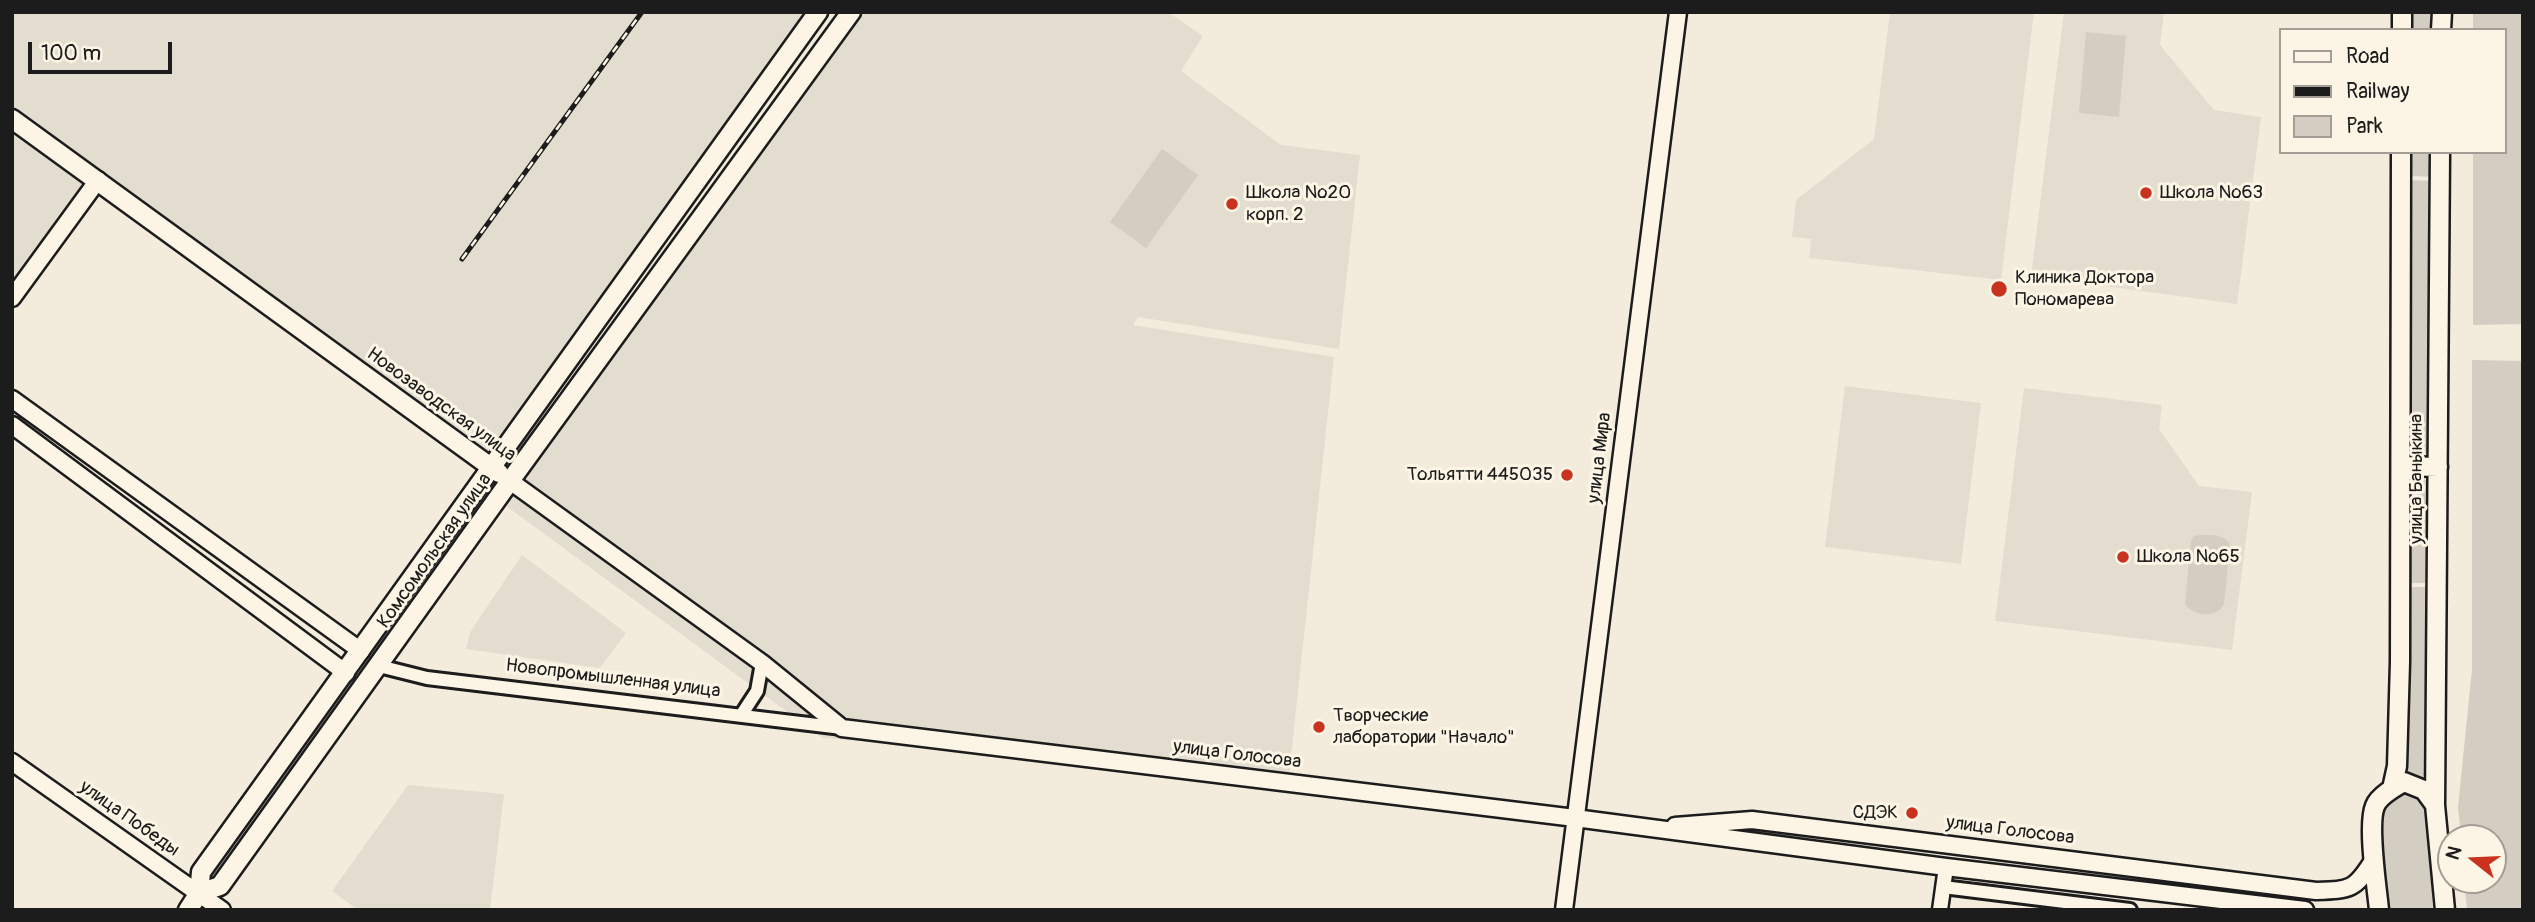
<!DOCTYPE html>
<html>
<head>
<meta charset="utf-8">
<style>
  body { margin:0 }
  #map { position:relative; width:2535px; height:922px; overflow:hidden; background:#f3ecdd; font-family:Pangolin,sans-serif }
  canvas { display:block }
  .frame { position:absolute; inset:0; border:14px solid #1c1c1c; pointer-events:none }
  .legend { position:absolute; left:2279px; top:28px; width:228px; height:126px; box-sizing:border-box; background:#fcf5e5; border:2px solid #a29e95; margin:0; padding:9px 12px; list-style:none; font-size:21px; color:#1c1c1c }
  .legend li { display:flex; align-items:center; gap:14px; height:35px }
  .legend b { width:35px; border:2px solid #a29e95 }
  .north { position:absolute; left:2437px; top:824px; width:70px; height:70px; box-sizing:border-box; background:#fcf5e5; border:2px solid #a29e95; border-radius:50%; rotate:288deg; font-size:19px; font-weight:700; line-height:28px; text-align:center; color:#1c1c1c }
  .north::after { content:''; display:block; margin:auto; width:24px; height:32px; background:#c8321e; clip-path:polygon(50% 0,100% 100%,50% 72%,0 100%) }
  .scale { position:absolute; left:28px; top:42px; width:144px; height:32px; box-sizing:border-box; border:4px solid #1c1c1c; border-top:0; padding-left:9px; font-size:21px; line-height:24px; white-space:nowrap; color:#1c1c1c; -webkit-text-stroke:5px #fcf5e5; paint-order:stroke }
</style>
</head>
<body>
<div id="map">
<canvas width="2535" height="922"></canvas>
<div class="frame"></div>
<ul class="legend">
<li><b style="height:9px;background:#fcf5e5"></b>Road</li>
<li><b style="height:9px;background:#1c1c1c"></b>Railway</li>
<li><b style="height:19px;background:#d3cec1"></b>Park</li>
</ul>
<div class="north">N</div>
<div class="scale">100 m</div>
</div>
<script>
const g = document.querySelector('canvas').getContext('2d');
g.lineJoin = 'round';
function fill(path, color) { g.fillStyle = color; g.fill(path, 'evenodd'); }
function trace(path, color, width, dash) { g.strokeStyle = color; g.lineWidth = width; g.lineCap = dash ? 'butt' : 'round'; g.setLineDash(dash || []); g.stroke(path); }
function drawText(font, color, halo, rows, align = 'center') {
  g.font = font + ' Pangolin,sans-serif'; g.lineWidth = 6; g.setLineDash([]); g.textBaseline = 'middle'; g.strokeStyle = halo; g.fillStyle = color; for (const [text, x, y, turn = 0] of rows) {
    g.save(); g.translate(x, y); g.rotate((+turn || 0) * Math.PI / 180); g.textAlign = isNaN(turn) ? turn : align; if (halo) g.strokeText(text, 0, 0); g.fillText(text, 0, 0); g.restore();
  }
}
fill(new Path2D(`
  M12,12h805l-326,455 -479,-349z
  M856,12h312l35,24 -22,35 100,74 79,10 -21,194 -201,-32 -5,8 201,32 -45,418 -466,-37 -321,-235z
  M1890,12h144l-33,268 -192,-22 2,-19 -19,-2 4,-37 78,-61z
  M2064,12h100l-4,33 54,65 47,7 -24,187 -206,-28z
  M12,124l78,56 -78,109z
  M1845,386l136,17 -20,161 -136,-17z
  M2024,388l138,17 -3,24 40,57 53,6 -20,158 -237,-29z
  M522,555l104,78 -26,35 -134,-19 4,-17z
  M408,785l96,9 -14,116h-132l-26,-19z`), '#e3ddcf');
fill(new Path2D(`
  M2412,12h23v18h-23z
  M2473,12h50v312l-50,1v-173h32v-122h-32z
  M2086,32l40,4 -7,81 -40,-4z
  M1162,149l36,26 -52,73 -36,-26z
  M2411,152h22v25l-22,-1z
  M2411,180l22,1 -2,266 -3,5 -8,4 -9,-4 -3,-8z
  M2472,360l51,1v549h-56l-3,-30h29v-42h-32l-3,-31 14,-138z
  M2419,476l11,7v100h-23l1,-98 5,-8z
  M479,504l4,2 -57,79 -3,-5z
  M2200,535c12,0 24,-2 30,10l-6,59c-7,15 -32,13 -39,-1l6,-62 3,-5z
  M2407,587h23l-3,183 -7,12 -15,-8z
  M409,600h5l-57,89 -8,-5z
  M345,689l8,5 -135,183 -6,-2 1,-7z
  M2398,793l20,4 8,12 7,101h-44l-7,-64v-39z`), '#d3cec1');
const minor = new Path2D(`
  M379,666l48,12 415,50
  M742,714l15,-23 5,-28
  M1943,887l187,23`);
const tertiary = new Path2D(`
  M1940,910l6,-43`);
const secondary = new Path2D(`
  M12,298l86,-118
  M12,399l349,252
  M12,425l334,248
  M510,481l252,182 80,65 733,90 371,49 359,43
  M12,762l210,148
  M1675,826l77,-6 564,71c35,-1 39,-1 58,-32
  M1564,910l114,-898`);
const primary = new Path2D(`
  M2402,30v-18
  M2441,30l1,-18
  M12,119l487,354
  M2401,466l37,1
  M2392,789l5,-23 3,-104 1,-510
  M2435,805l5,-653
  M199,893l21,-7 290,-405 341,-469
  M188,910l11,-17 2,-21 617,-860
  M2379,910c-2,-22 -12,-85 -4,-104 4,-10 20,-19 29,-24l20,8 11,15 10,105`);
trace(minor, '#1c1c1c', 18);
trace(tertiary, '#1c1c1c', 19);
trace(secondary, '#1c1c1c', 21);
trace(primary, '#1c1c1c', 23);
trace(minor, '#fcf5e5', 12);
trace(tertiary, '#fcf5e5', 14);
trace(secondary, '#fcf5e5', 16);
trace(primary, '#fcf5e5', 18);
const rail = new Path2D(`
  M462,259l180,-247`);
trace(rail, '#1c1c1c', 5);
trace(rail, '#fcf5e5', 2.5, [8]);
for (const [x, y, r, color] of [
  [2146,193,7,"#c8321e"],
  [1232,204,7,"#c8321e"],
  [1999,289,9,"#c8321e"],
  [1567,475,7,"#c8321e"],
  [2123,557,7,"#c8321e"],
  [1319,727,7,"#c8321e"],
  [1912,813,7,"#c8321e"]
]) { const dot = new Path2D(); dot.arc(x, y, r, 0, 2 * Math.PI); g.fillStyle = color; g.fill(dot); trace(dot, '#fcf5e5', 2.5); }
drawText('19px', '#1c1c1c', '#fcf5e5', [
  ["Школа №20",1246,193],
  ["корп. 2",1246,215],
  ["Школа №63",2160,193],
  ["Клиника Доктора",2015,278],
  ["Пономарева",2015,300],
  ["Тольятти 445035",1553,475,"right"],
  ["Школа №65",2137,557],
  ["Творческие",1333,716],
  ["лаборатории \"Начало\"",1333,738],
  ["СДЭК",1898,813,"right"]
], 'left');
drawText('19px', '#1c1c1c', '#fcf5e5', [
  ["Новозаводская улица",441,405,36],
  ["улица Мира",1600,458,-83],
  ["улица Баныкина",2417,479,-90],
  ["Комсомольская улица",435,551,-55],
  ["Новопромышленная улица",613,679,7],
  ["улица Голосова",1237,755,7],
  ["улица Победы",129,819,35],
  ["улица Голосова",2010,831,7]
]);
</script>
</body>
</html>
